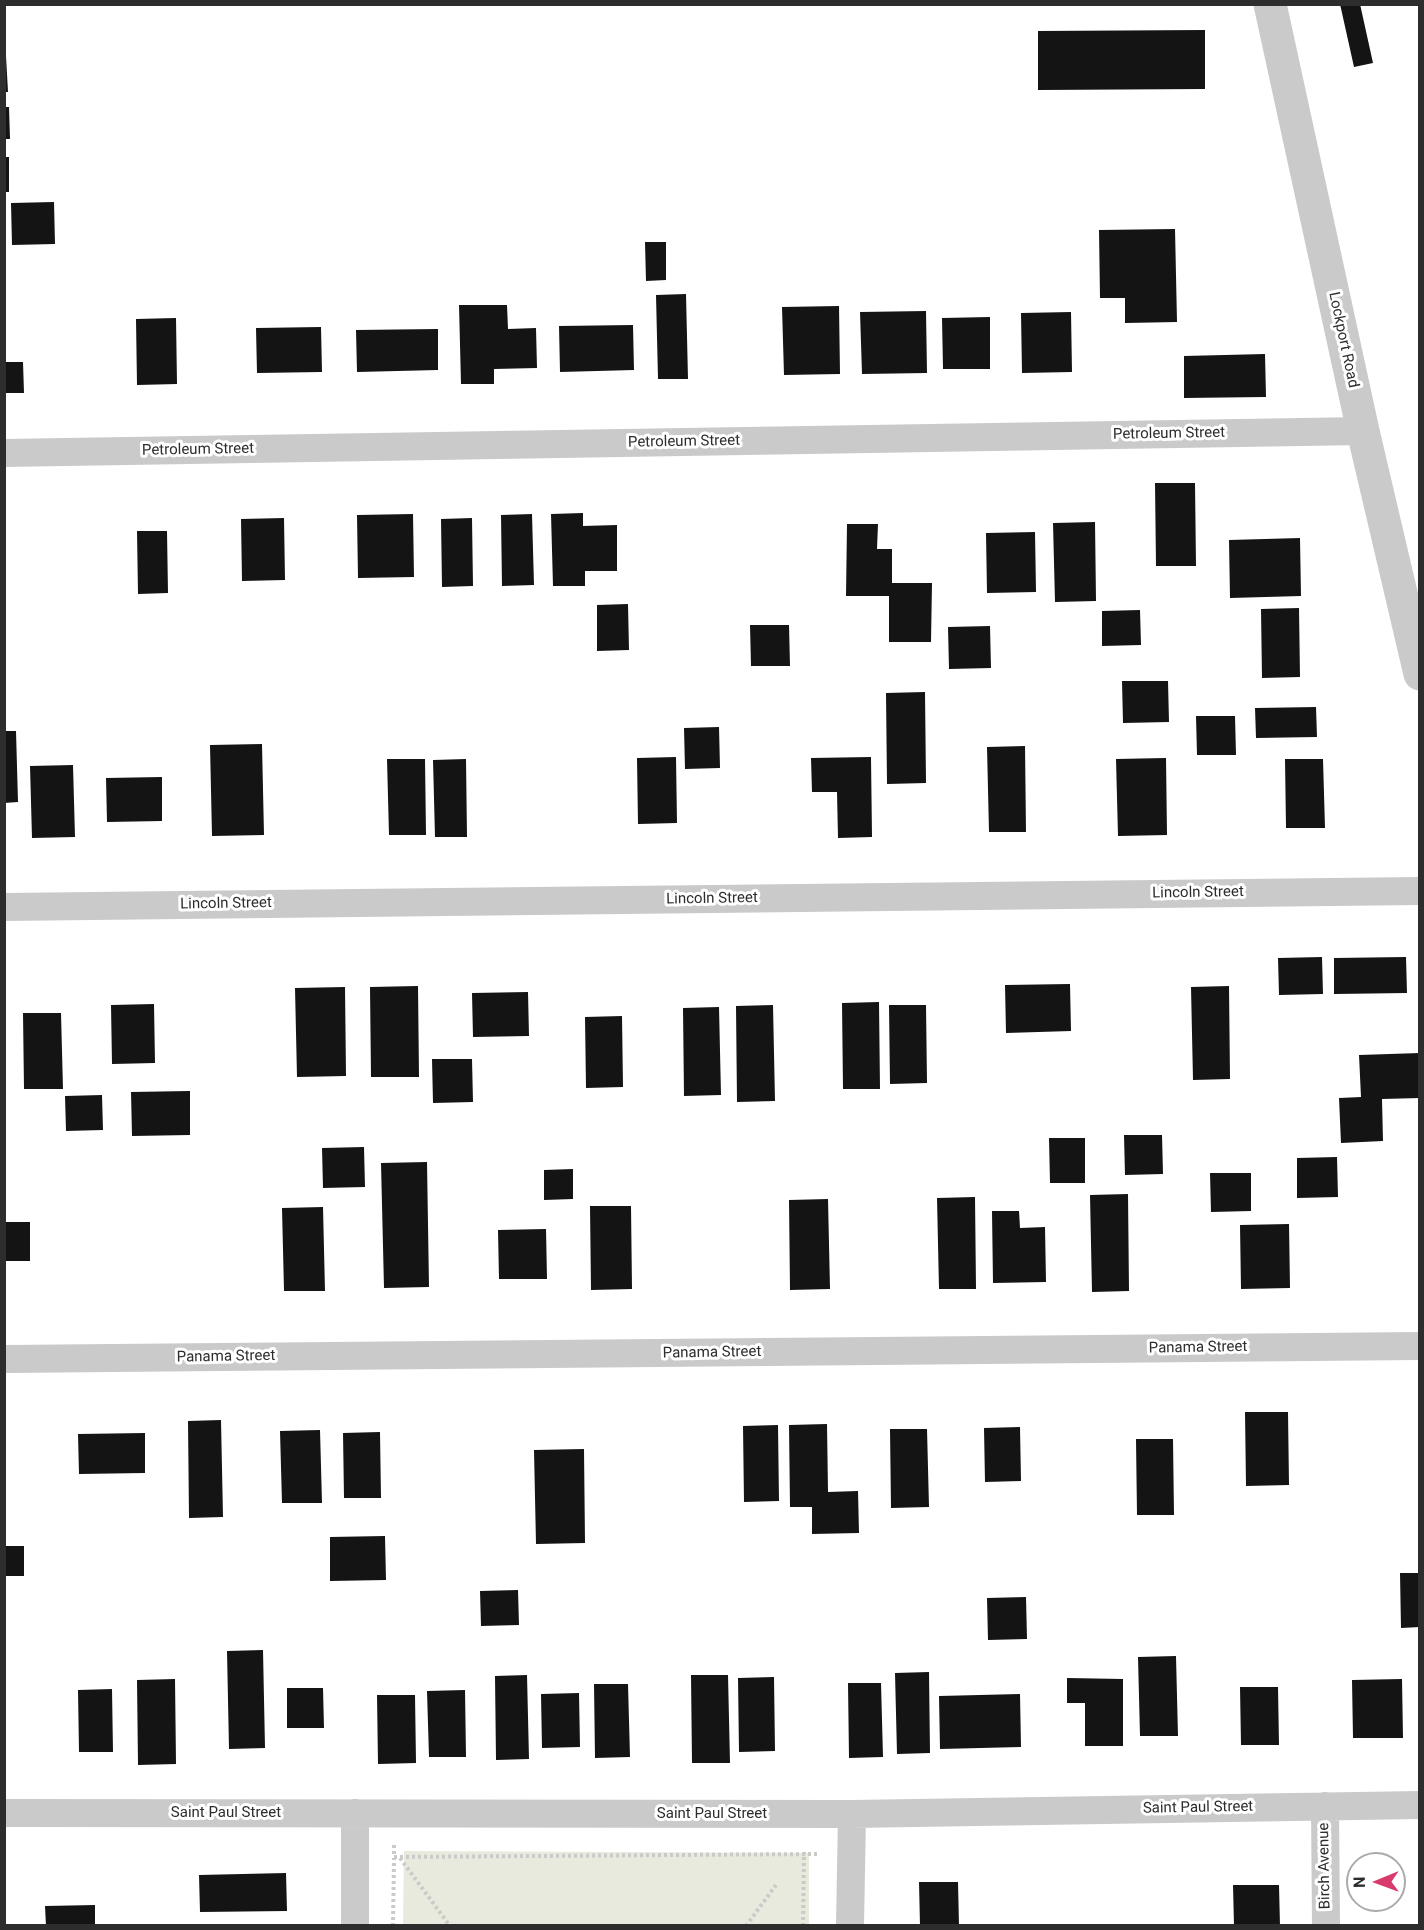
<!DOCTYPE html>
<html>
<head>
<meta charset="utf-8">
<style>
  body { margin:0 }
  #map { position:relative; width:1424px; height:1930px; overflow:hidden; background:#fff; font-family:Roboto,sans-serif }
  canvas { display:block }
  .frame { position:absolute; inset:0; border:6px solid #2d2d2d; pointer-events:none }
  .north { position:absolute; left:1346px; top:1852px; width:60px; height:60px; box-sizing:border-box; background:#fff; border:2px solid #ababab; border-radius:50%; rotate:269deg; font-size:16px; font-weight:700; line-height:24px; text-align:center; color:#2d2d2d }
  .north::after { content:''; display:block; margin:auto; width:21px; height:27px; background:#d83b6b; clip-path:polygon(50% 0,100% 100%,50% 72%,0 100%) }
</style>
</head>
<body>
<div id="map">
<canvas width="1424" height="1930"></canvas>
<div class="frame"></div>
<div class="north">N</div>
</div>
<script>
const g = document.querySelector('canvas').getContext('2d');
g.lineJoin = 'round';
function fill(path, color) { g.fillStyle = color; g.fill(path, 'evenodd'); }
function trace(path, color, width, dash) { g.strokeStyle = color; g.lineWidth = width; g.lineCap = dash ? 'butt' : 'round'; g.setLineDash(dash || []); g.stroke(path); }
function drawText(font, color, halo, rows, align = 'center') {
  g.font = font + ' Roboto,sans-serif'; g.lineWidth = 6; g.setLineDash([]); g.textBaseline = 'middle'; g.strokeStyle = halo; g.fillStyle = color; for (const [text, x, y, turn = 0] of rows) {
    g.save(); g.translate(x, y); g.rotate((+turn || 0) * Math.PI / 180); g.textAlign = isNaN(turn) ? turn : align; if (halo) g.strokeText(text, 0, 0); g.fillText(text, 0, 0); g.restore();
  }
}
fill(new Path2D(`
  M404,1851l405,2v72h-406z`), '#e7eadc');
fill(new Path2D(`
  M1340,4h20l13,59 -19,4z
  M1205,30v59l-167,1v-59z
  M4,56h2l2,36h-4z
  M4,107h5l1,32h-6z
  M4,157h5v35h-5z
  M54,202l1,42 -43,1 -1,-42z
  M1175,229l2,93 -52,1v-25h-25l-1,-68z
  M645,242h21v38l-20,1z
  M686,294l2,85h-30l-2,-84z
  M459,305h48l1,24 28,-1 1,40 -43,1v15h-33z
  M839,306l1,68 -56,1 -2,-68z
  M926,311l1,62 -65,1 -2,-62z
  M1071,312l1,60 -50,1 -1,-60z
  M990,317v52h-47l-1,-51z
  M176,318l1,66 -40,1 -1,-66z
  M633,325l1,45 -74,2 -1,-46z
  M321,327l1,45 -65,1 -1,-45z
  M438,329v41l-81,2 -1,-42z
  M1265,354l1,43 -82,1v-42z
  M4,362h19l1,31h-20z
  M1155,483h40l1,83h-40z
  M583,513v13l34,-1v46h-32v15h-32l-2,-72z
  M413,514l1,63 -56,1 -1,-63z
  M532,514l2,71 -32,1 -1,-71z
  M284,518l1,62 -43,1 -1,-62z
  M472,518l1,68 -31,1 -1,-68z
  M1095,522l1,79 -41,1 -2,-79z
  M847,524h31l-1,25h15v34h40l-1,59h-42v-46h-43z
  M137,531h30l1,62 -30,1z
  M1035,532l1,60 -49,1 -1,-60z
  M1300,538l1,58 -71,2 -1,-58z
  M628,604l1,46 -32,1v-46z
  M1299,608l1,69 -38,1 -1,-69z
  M1140,610l1,35 -39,1v-35z
  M750,625h39l1,41h-39z
  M990,626l1,42 -42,1 -1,-42z
  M1122,681h46l1,41 -46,1z
  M925,692l1,91 -39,1 -1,-91z
  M1316,707l1,30 -61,1 -1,-30z
  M1196,716h39l1,39h-39z
  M719,727l1,41 -35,1 -1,-41z
  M4,731h12l2,71 -14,1z
  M262,744l2,91 -52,1 -2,-91z
  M1025,746l1,86h-37l-2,-85z
  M676,757l1,66 -39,1 -1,-66z
  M871,757l1,80 -34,1 -1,-46h-25l-1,-34z
  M1166,758l1,77 -49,1 -2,-77z
  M387,759h38l1,76h-37z
  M466,759l1,78h-32l-2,-77z
  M1285,759h38l2,69h-39z
  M73,765l2,72 -43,1 -2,-72z
  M162,777v44l-55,1 -1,-44z
  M1322,957l1,37 -44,1 -1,-37z
  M1406,957l1,36 -73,1v-36z
  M1070,984l1,47 -65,2 -1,-48z
  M418,986l1,91h-48l-1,-90z
  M1229,986l1,93 -37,1 -2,-93z
  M345,987l1,89 -49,1 -2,-89z
  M528,992l1,44 -56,1 -1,-44z
  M879,1002l1,87h-37l-1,-86z
  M154,1004l1,59 -43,1 -1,-59z
  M773,1005l2,96 -38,1 -1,-96z
  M889,1005h37l1,78 -37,1z
  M719,1007l2,88 -37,1 -1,-88z
  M23,1013h38l2,76h-39z
  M622,1016l1,71 -37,1 -1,-71z
  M1420,1053v45l-38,1 1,42 -42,2 -2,-45 22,-1 -2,-42z
  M432,1059h40l1,43 -40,1z
  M190,1091v44l-58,1 -1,-44z
  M102,1095l1,35 -37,1 -1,-35z
  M1124,1135h38l1,39 -38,1z
  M1049,1138h36v45h-35z
  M364,1147l1,40 -42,1 -1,-40z
  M1337,1157l1,40 -41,1v-40z
  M427,1162l2,125 -45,1 -3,-125z
  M573,1169v30l-29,1v-30z
  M1210,1173h41v38l-40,1z
  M1128,1194l1,97 -37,1 -2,-97z
  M975,1197l1,92h-37l-2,-91z
  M828,1199l2,90 -40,1 -1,-90z
  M590,1206h41l1,83 -41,1z
  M323,1207l2,84h-41l-2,-83z
  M992,1211h27l1,17 25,-1 1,55 -53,1z
  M4,1222h26v39h-26z
  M1289,1224l1,64 -49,1 -1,-64z
  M546,1229l1,50h-48l-1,-49z
  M1245,1412h43l1,73 -43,1z
  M221,1420l2,97 -34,1 -1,-97z
  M827,1424l1,68 30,-1 1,42 -47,1v-27h-22l-1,-82z
  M778,1425l1,76 -35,1 -1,-76z
  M1020,1427l1,54 -36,1 -1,-54z
  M890,1429h37l2,78 -38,1z
  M320,1430l2,73h-40l-2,-72z
  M380,1432l1,66h-37l-1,-65z
  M145,1433v40l-66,1 -1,-40z
  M1136,1439h37l1,76h-37z
  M584,1449l1,94 -49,1 -2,-94z
  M385,1536l1,44 -56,1v-44z
  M4,1546h20v30h-20z
  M1400,1573h20v54l-19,1z
  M518,1590l1,35 -38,1 -1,-35z
  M1026,1597l1,42 -39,1 -1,-42z
  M263,1650l2,98 -36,1 -2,-98z
  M1176,1656l2,80h-38l-2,-79z
  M929,1672l1,81 -33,1 -2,-81z
  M527,1675l2,84 -33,1 -1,-84z
  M691,1675h37l2,88h-38z
  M774,1677l1,74 -36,1 -1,-74z
  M1067,1678l56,1v67h-38v-43h-18z
  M175,1679l1,85 -38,1 -1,-85z
  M1402,1679l1,59h-50l-1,-58z
  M848,1683h33l2,74 -34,1z
  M594,1684h34l2,73 -35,1z
  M1240,1687h38l1,58h-38z
  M287,1688h36l1,40h-37z
  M112,1689l1,63h-34l-1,-62z
  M465,1690l1,67h-37l-2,-66z
  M579,1693l1,54 -38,1 -1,-54z
  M1020,1694l1,53 -81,2 -1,-53z
  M377,1695h38l1,68 -38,1z
  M286,1873l1,38 -87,1 -1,-37z
  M919,1882h39l1,44h-39z
  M1233,1885h46l1,41h-46z
  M95,1905v21h-49l-1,-20z`), '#141414');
trace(new Path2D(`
  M394,1845v12l424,-3
  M400,1858l50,68
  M393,1926l1,-68
  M746,1926l30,-41
  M803,1926l1,-74`), '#cacaca', 4, [3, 3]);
trace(new Path2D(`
  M4,453l1359,-22
  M4,907l1416,-16
  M4,1359l1416,-13
  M1325,1806l1,120
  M4,1813l848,1 568,-9
  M355,1813v113
  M850,1926l2,-112`), '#cacaca', 28);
trace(new Path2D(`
  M1270,4l93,427 57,243`), '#cacaca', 33);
drawText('15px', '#2d2d2d', '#fff', [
  ["Lockport Road",1343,340,78],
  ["Petroleum Street",1169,434,-1],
  ["Petroleum Street",684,442,-1],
  ["Petroleum Street",198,450,-1],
  ["Lincoln Street",1198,893,-1],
  ["Lincoln Street",712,899,-1],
  ["Lincoln Street",226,904,-1],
  ["Panama Street",1198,1348,-1],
  ["Panama Street",712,1353,-1],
  ["Panama Street",226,1357,-1],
  ["Saint Paul Street",1198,1808,-1],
  ["Saint Paul Street",226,1813],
  ["Saint Paul Street",712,1814],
  ["Birch Avenue",1325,1866,-91]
]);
</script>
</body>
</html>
